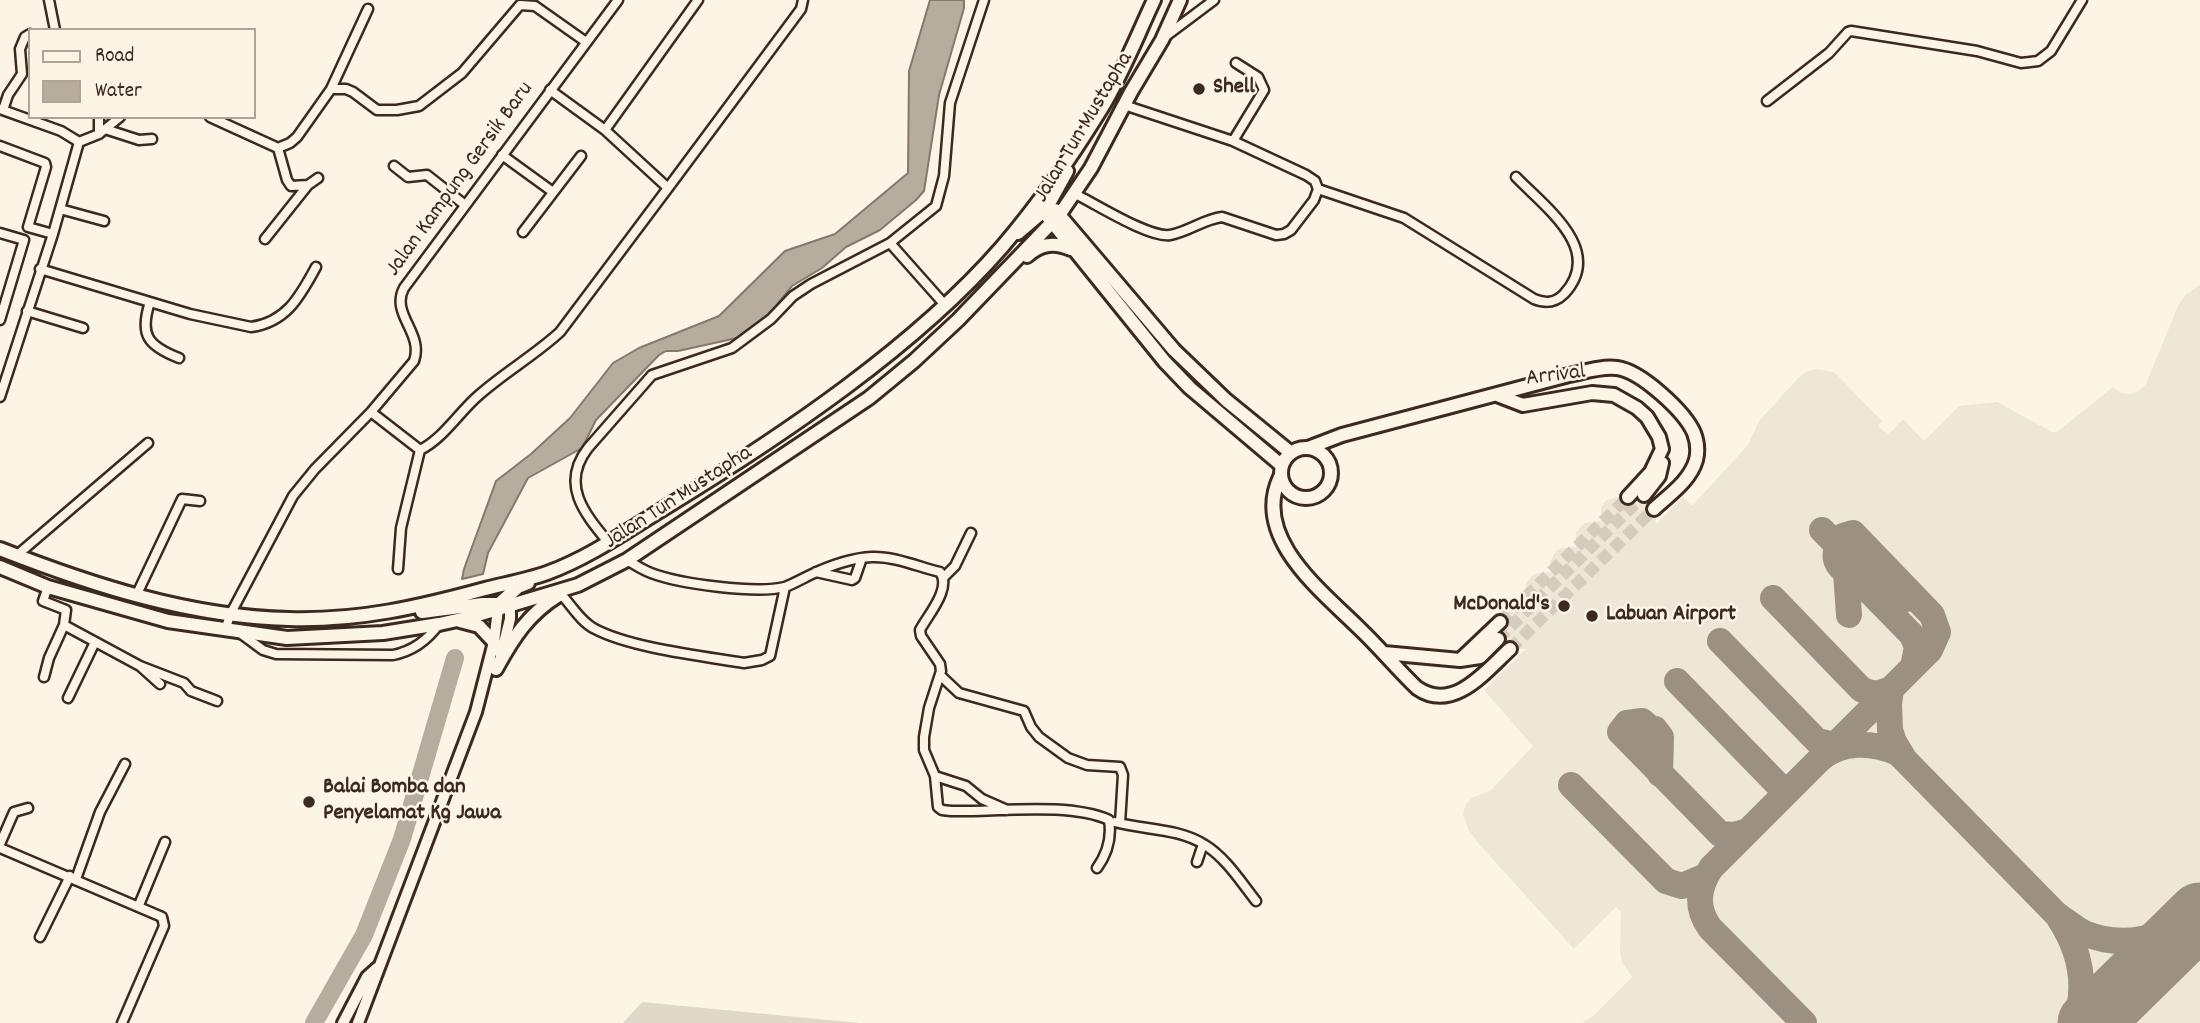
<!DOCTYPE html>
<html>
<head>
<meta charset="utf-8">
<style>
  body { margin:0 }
  #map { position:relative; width:2200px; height:1023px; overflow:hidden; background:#fcf5e5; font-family:Dekko,sans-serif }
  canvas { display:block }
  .legend { position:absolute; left:28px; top:28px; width:228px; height:91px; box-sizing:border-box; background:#fcf5e5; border:2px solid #afa495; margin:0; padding:9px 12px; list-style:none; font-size:21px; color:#3b2a1e }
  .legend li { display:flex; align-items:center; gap:14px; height:35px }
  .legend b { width:35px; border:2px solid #afa495 }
</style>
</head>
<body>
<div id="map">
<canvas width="2200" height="1023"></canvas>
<ul class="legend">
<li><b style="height:9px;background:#fcf5e5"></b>Road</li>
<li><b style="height:19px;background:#b7ad9e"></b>Water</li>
</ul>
</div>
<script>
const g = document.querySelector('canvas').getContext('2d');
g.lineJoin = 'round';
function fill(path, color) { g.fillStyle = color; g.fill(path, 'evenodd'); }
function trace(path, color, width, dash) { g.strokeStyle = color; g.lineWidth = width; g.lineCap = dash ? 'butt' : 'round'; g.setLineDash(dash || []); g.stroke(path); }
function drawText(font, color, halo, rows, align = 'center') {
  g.font = font + ' Dekko,sans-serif'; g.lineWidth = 5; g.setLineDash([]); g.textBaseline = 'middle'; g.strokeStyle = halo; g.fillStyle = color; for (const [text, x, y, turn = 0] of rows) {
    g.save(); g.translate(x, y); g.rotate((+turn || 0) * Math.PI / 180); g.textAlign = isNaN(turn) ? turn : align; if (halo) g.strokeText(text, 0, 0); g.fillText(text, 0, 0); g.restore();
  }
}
fill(new Path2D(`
  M2200,285v738h-618l11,-7 39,-39 -10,-15 -2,-13 1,-37 -5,-5 -42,42 -95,-105 -11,-15 -5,-15 3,-10 6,-6 19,-8 42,-44 -49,-56 42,-41h-28l2,-40 5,-8 20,-5 1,-13 8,-9 17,-2 -1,-10 6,-11 5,-3 15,-1v-15l9,-9 16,-2v-13l5,-8 22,-5 1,2 23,-2 4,29 27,-27 9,9 56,-61 11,-24 40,-44 7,-5 11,-3 17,3 48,49 -4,5 10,9 15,-16 21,22 35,-35 38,-4 55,30h5l56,-45 8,6 9,1 9,-3 7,-7 32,-78 8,-12z`), '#eee6d6');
fill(new Path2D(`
  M642,1002l217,21h-236z`), '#e0d8c8');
const water = new Path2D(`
  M930,0h34v8l-25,87 -15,96 -8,9 -36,30 -34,17 -24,21 -30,18 -29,36 -26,16 -59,13h-12l-7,4 -63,65 -14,28 -54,30 -40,75 -5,21 -21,5 2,-10 32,-88 35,-27 39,-36 43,-55 26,-15 80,-32 66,-65 50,-17 73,-61 1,-102z`);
fill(water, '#b7ad9e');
trace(water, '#85796b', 2);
trace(new Path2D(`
  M314,1023l50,-88 38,-96 53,-181`), '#b7ad9e', 18);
trace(new Path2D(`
  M1822,530l54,55 18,2 13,12
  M1865,587l47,48 5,12 -4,20
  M1849,615l-3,-43c-15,-11 -12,-22 -3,-36l10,-3 79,82 6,17 -8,18 -39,39 -2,15 1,26 4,12 9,15
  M1720,641l97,100 18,4 56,-56c-12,5 -19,6 -30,0l-88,-91
  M1677,681l109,112
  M1660,774l1,-37 -6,-8 -3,1 -10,-9 -15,2 -7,9 100,102 14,1 14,-4
  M1571,785l95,96 16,5 24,-10
  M2059,918c21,32 29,68 16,105
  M1804,1023l-94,-95c-15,-21 -12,-40 1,-60l108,-108c23,-20 53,-18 79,-7l158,161c9,6 18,14 28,19 40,17 81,4 116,-18`), '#9c9082', 26);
trace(new Path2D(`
  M2090,1023l110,-108`), '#9c9082', 65);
trace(new Path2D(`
  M1500,622l128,-125
  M1498,639l146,-144
  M1510,649l144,-140`), '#d5ccbd', 12, [12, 6]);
const minor = new Path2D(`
  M49,0l6,30
  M1166,36l48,-36
  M331,89l37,-80
  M1767,101l62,-48 19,-21 3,-1 126,20 44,12 9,-1 8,-1 13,-10 31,-51
  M1124,105l109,36 73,34 9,6 3,8 86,29 130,81c12,5 21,4 30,-5 41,-44 -18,-86 -48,-117
  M0,109l61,22 18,11
  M3,110l5,-15 14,-21 -2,-25 5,-12 5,-3
  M99,117v17
  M210,117l68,31 12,-5 7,-6 34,-48h15l7,3 24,18h20l22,-4 43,-33 58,-68 15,1 51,36
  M105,129l34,11 13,-1
  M605,130l93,-130
  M1233,141l31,-51 -6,-13 -22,-14
  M79,142l20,-8 21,-17
  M0,146l45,17 1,4 -18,60 25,7
  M278,148l9,32 4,6 17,-1 10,-7
  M502,155l51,37
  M394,166l14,11 19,-2 38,30
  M668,188l133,-179 2,-9
  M1079,196c20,10 71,42 91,39 18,-3 34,-16 52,-18l54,18 8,-1 7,-4 23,-30 4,-11
  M60,209l44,12
  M523,232l58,-76
  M0,233l24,7 -24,80
  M265,239l43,-54
  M890,243l55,62
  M40,269l150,45 61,13c36,-5 49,-31 65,-60
  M150,302c-11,33 -2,44 29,56
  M27,311l56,17
  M0,397l53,-163 26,-92
  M371,412l49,38c24,-12 39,-38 59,-55 26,-23 56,-40 81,-63l108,-144 -63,-58 -55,-40
  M608,542c-24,-29 -48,-58 -20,-94l64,-73 80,-27 39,-29 22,-23 18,-12 79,-41 46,-37 8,-30 6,-73 34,-103
  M16,556l132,-113
  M627,560c8,5 16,10 24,13 29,11 105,21 134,14 8,-3 17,-8 25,-12 19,-9 40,-17 62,-18 22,-1 47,10 68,15 12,16 -12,43 -20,58l1,6 19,28 1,7 -12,37 -5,29v13l11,26 3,31 4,3 9,1c46,1 118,-9 158,9 3,18 -2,34 -12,48
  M398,569l3,-41 19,-78
  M816,572l36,8 3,-2 7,-20
  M944,577l11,-11 16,-33
  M48,587l-5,14 23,9 -2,15 76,41 20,18
  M561,594c10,11 20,28 34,35 36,19 107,27 149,34l18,-3 8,-4 15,-69
  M136,596l46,-97 18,2
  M225,630l6,-17 62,-117 22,-27 56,-57 43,-51c10,-28 -24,-47 -10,-73l214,-288
  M240,633l23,17 13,4 117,1c20,-4 34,-14 46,-31
  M140,666l44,17 7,8 26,10
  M941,676l18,17 65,18 7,16 8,10 29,21 19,7 33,2 3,8 -3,48
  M44,677l5,-19 15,-33
  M68,698l27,-56
  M935,776l31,10 16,13 25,11
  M1115,822c29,8 64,6 90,23 21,13 36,37 51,56
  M0,844l14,-32 14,-4
  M0,848l162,69 2,9 -42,97
  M1197,862l6,-18
  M76,879l24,-67 25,-48
  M139,905l26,-63
  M40,937l30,-61`);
const secondary = new Path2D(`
  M501,655l9,-36v-14
  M343,1023l24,-46 10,-9
  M358,1023l118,-311 18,-70 4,-33`);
const primary = new Path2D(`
  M1046,209l2,8 117,145 25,26 91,77
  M1055,210l119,140 52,50 65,53
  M1018,233l28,-24 21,-38
  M1027,256c14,-13 28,-14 44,-7
  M1497,395l26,10 69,-12 22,2 23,13 10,9 12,20 3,12 -11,23 -23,25
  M1281 473a25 25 0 1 1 50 0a25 25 0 1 1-50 0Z
  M1308,448l34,-13 227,-60c15,-3 32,-9 48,-7 24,3 68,44 77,65 3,8 4,19 2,27 -6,21 -27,35 -42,49
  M1280,477c-29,61 43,115 80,152 20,19 37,40 57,59 36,25 68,-16 93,-39
  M1644,495l15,-19 3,-13
  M0,549c92,36 190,68 289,70 70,2 130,-12 196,-30 20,-5 42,-9 62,-16 44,-16 84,-45 124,-69 111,-68 245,-158 331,-257 36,-42 70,-91 99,-138 21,-34 36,-73 53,-109
  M0,567l48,20 120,34 119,17 96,-5 56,-9 32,-7 107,-32 49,-25 242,-162 45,-37 44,-41 102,-106 31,-46 40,-76 31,-52 18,-40
  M498,609l1,-5 19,-17 10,-4
  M422,612l61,-8h18
  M460,621l19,5 15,16
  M1384,653l76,7 40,-38
  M1460,660l20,-3 18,-18
  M496,669c17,-31 32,-55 63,-74`);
trace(minor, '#3b2a1e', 13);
trace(secondary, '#3b2a1e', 16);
trace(primary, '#3b2a1e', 18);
trace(minor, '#fcf5e5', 8);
trace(secondary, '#fcf5e5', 10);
trace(primary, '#fcf5e5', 12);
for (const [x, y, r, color] of [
  [1199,89,7,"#3b2a1e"],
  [1564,606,7,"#3b2a1e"],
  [1592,616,7,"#3b2a1e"],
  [309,802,7,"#3b2a1e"]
]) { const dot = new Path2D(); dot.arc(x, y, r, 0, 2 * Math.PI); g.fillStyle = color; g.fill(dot); trace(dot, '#fcf5e5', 2.5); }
drawText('bold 23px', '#3b2a1e', '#fcf5e5', [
  ["Shell",1213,89],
  ["McDonald's",1550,606,"right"],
  ["Labuan Airport",1606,616],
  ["Balai Bomba dan",323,789],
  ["Penyelamat Kg Jawa",323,815]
], 'left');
drawText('23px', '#3b2a1e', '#fcf5e5', [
  ["Jalan Tun Mustapha",1085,128,-59],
  ["Jalan Kampung Gersik Baru",461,180,-54],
  ["Arrival",1556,377,-7],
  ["Jalan Tun Mustapha",679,499,-33]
]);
</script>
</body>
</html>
